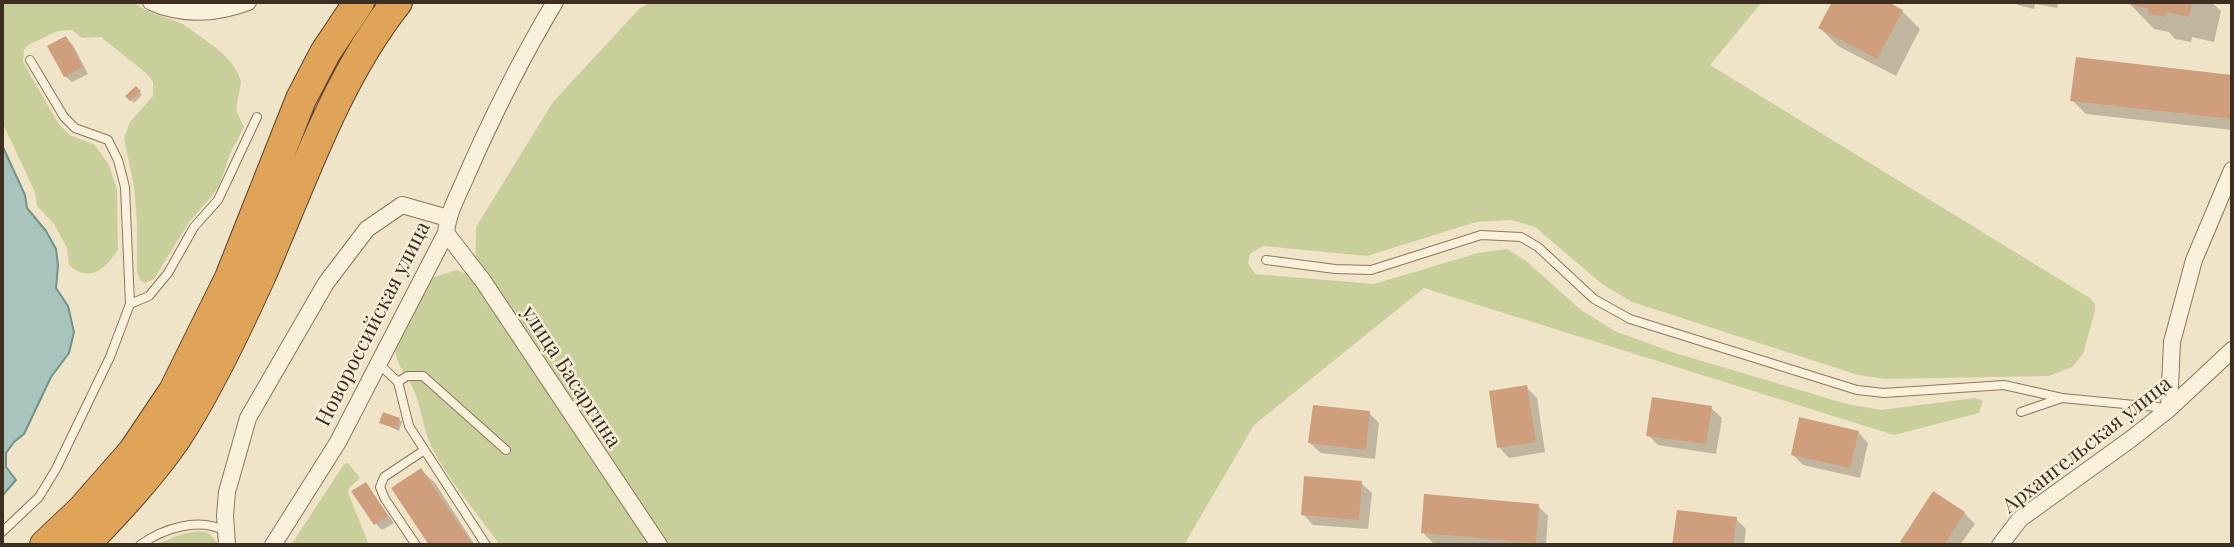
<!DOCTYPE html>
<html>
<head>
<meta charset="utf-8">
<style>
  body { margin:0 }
  #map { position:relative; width:2234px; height:547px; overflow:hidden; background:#f0e4c8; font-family:"Playfair Display",serif }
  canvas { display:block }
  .frame { position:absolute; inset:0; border:4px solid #3d2e20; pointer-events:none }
</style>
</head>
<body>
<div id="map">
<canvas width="2234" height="547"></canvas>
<div class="frame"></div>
</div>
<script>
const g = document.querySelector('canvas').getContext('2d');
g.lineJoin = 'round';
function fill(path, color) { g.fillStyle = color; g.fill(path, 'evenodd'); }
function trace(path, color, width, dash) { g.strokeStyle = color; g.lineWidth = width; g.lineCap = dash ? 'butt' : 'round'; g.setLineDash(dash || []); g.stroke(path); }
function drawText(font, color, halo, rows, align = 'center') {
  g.font = font + ' "Playfair Display",serif'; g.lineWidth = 5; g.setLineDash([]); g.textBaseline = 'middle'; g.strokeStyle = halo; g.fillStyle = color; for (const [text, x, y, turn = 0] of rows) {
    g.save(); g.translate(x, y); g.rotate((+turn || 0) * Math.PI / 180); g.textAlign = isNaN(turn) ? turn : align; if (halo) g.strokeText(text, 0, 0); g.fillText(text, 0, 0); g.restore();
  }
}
fill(new Path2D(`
  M2,2h131l12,8 38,14 36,26 11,11 8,12 3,9 -5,28 8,17 -14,27 -11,32 -7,10 -23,26 -35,57 -9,4 -5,-3 -3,-8v-49l-3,-36 -10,-49 6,-16 23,-26v-14l-7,-9 -45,-36 -19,1 -10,-8 -14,1 -30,14 -4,5 -1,12 35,61 12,12 25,10 14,20 8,24 1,61c-14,19 -27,34 -49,15l-2,-17 -13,-24 -17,-18 -2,-14 -33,-70z
  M650,2h1112l-52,63 380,233 5,6v7l-12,43 -11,13 -23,9 -163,3 -28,-4 -226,-73 -30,-18 -67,-57 -24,-7 -35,2 -109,34 -104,-10 -13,8 -2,9 7,11 119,10 104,-31 29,-4 18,11 56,50 34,21 60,22 172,51 34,6 94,-12 8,3 -4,12 -85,22 -470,-147 -170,137 -70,120h-528l-181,-273 1,-45 77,-125 86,-93z
  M457,270l10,4 21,27 106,163 56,81h-150c-23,-32 -51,-64 -69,-99 -8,-18 -10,-40 -18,-58 -8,-15 -19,-26 -18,-45l27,-51 12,-15z
  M348,463l12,15 -11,10 -1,4 21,53h-78l53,-81z
  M199,531l10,2 10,12h-64l27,-11z`), '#c9cf9b');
const water = new Path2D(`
  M2,145l23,50 2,13 19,23 10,18 2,16 -2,23 12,18 6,26 -5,21 -18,24 -27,57 -10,8 -8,11v14l10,13 -14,16z`);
fill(water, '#a9c4bc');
trace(water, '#6f938a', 2);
fill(new Path2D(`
  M1834,2h50l18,9 18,18 -24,47 -58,-30 -18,-18z
  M2015,2h44l-2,6 -22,-4 -1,5 -16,-4z
  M2128,2h83l10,9 -7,31 -22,-5 -1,5 -16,-3 -6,-7 -15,-3z
  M66,38l7,7 15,29 -16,8 -7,-6z
  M2077,59l155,18v53l-146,-16 -14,-14z
  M136,88l6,7 -8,8 -7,-7z
  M1526,387l11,11 8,54 -36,6 -10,-11z
  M1711,408l11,10 -6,36 -58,-9 -10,-10z
  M1369,413l10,10 -4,36 -54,-6 -11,-10z
  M399,419l3,3 -3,9 -18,-9z
  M1858,432l10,11 -8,35 -57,-13 -10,-10z
  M421,470l14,13 40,62h-44l-38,-57z
  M1361,483l11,10 -4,36 -55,-4 -10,-11z
  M366,484l28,39 -12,7 -6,-6z
  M1934,493l30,20 11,11 -15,21h-54l-4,-4z
  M1538,506l10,10 -2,29h-84l-29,-2 -10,-10z
  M1678,511l58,8 10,10 -2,16h-70z`), '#0003');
fill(new Path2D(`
  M1832,2h56l15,8 -26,49 -59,-31z
  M2122,2h70l-3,15 -23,-5 -1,5 -17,-3 1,-5z
  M66,36l17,31 -19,10 -17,-31z
  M2076,57l156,18v44l-162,-18z
  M136,86l5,5 -11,10 -5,-5z
  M1527,385l9,57 -39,6 -8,-57z
  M1652,397l60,9 -6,38 -60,-8z
  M1313,405l57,6 -4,39 -58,-7z
  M383,412l17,6 -3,11 -18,-6z
  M1799,417l60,14 -9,37 -59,-13z
  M421,468l52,77h-44l-38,-57z
  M1304,476l58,5 -3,39 -58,-5z
  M366,482l22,34 -14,9 -23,-34z
  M1933,491l32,21 -21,33h-39l-5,-3z
  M1424,494l115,10 -3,39 -115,-10z
  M1677,510l60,7 -4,28h-61z`), '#cf9f7d');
const lane = new Path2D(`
  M1266,260l69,9 36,1 110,-35 40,2 17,10 56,52 36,20 227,71 27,3 120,-8 58,13
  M130,304l19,-8 19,-23 26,-46 24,-27 39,-83
  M378,363l20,19 11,44 77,119
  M398,382l9,-6h16l83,74
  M2021,412l41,-14 104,10
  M2,532l37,-35 17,-28 54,-112 20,-53 -5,-117 -7,-27 -10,-20 -33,-12 -11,-11 -34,-57
  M140,545c24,-17 59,-28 85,-14
  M416,545l-31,-46 -5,-12 4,-10 39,-26`);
const street = new Path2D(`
  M151,2c32,14 65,12 97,0
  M446,233l37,48 176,264
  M2169,409l3,-67 22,-82 38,-90
  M227,545l-2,-30 2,-23 21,-74 78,-135 41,-54 35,-24 46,13
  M273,545l65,-103 108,-209c2,-22 14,-41 22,-61 26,-59 54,-115 87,-170
  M2000,545l20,-26 111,-80 38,-30 63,-59`);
const highway = new Path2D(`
  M45,545l37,-35 51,-58 41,-61 56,-113 71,-179 24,-46 34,-51
  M84,545c32,-33 63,-66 90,-104 32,-48 62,-111 86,-164 41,-93 74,-195 137,-275`);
trace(lane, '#8d765c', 10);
trace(street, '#8d765c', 18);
trace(highway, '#5b4430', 32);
trace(lane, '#faf1dc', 8);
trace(street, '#faf1dc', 16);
trace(highway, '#e0a458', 30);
drawText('21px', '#3d2e20', '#f7eed8', [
  ["Новороссийская улица",373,324,-63],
  ["улица Басаргина",571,377,57],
  ["Архангельская улица",2087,445,-38]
]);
</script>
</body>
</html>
